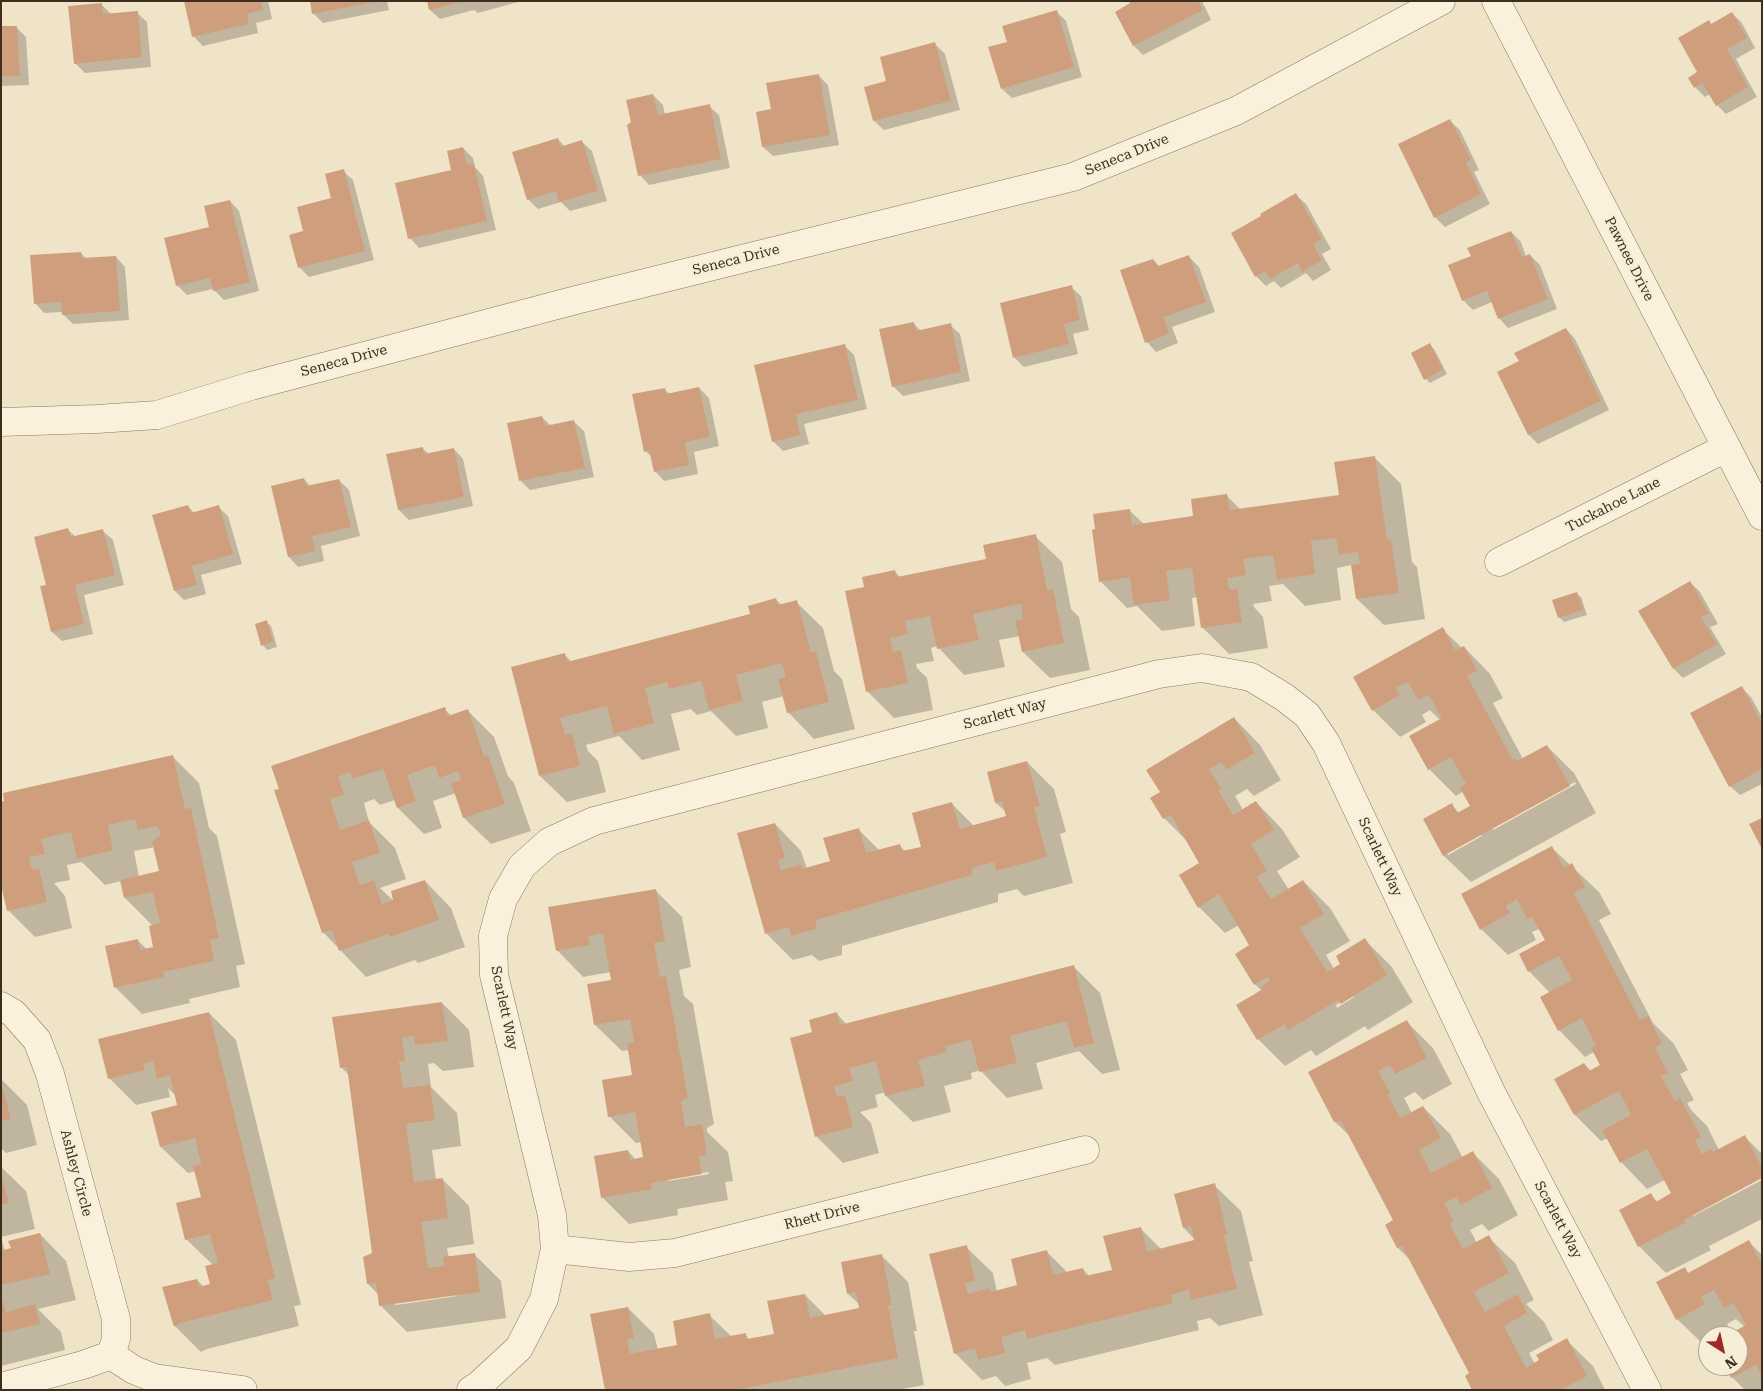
<!DOCTYPE html>
<html>
<head>
<meta charset="utf-8">
<style>
  body { margin:0 }
  #map { position:relative; width:1763px; height:1391px; overflow:hidden; background:#f0e4c8; font-family:"Roboto Serif",serif }
  canvas { display:block }
  .frame { position:absolute; inset:0; border:2px solid #3d2e20; pointer-events:none }
  .north { position:absolute; left:1698px; top:1326px; width:50px; height:50px; box-sizing:border-box; background:#f7eed8; border:1px solid #ada18e; border-radius:50%; rotate:145deg; font-size:14px; font-weight:700; line-height:20px; text-align:center; color:#3d2e20 }
  .north::after { content:''; display:block; margin:auto; width:18px; height:22px; background:#9e2a2b; clip-path:polygon(50% 0,100% 100%,50% 72%,0 100%) }
</style>
</head>
<body>
<div id="map">
<canvas width="1763" height="1391"></canvas>
<div class="frame"></div>
<div class="north">N</div>
</div>
<script>
const g = document.querySelector('canvas').getContext('2d');
g.lineJoin = 'round';
function fill(path, color) { g.fillStyle = color; g.fill(path, 'evenodd'); }
function trace(path, color, width, dash) { g.strokeStyle = color; g.lineWidth = width; g.lineCap = dash ? 'butt' : 'round'; g.setLineDash(dash || []); g.stroke(path); }
function drawText(font, color, halo, rows, align = 'center') {
  g.font = font + ' "Roboto Serif",serif'; g.lineWidth = 5; g.setLineDash([]); g.textBaseline = 'middle'; g.strokeStyle = halo; g.fillStyle = color; for (const [text, x, y, turn = 0] of rows) {
    g.save(); g.translate(x, y); g.rotate((+turn || 0) * Math.PI / 180); g.textAlign = isNaN(turn) ? turn : align; if (halo) g.strokeText(text, 0, 0); g.fillText(text, 0, 0); g.restore();
  }
}
fill(new Path2D(`
  M186,1h82l4,18 -16,4 2,10 -55,13 -10,-10z
  M311,1h76l2,9 -66,13 -10,-10z
  M428,1h90v1l-40,11 -4,-3 -34,9 -10,-9z
  M1131,1h71l9,19 -68,35 -9,-9 -18,-34 16,-8z
  M102,5l10,10 25,-2 10,9 4,45 -66,6 -10,-10z
  M1056,11l10,10 16,56 -70,21 -10,-9 6,-46z
  M1732,13l10,10 13,25 -19,11 21,38 -31,17 -9,-9 -7,-11 -5,3 -10,-10 17,-62z
  M16,27l10,10 3,48 -28,1v-58z
  M935,44l10,10 15,56 -76,20 -10,-9 14,-39z
  M818,75l10,10 11,60 -66,11 -10,-9 9,-37z
  M653,95l10,10 2,10 44,-9 10,9 11,53 -81,17 -9,-10z
  M1450,121l10,9 19,40 -5,2 16,32 -45,23 -10,-10z
  M558,139l7,8 17,-5 10,9 15,50 -37,10 -9,-9 -23,7 -10,-10z
  M463,148l10,10 2,9 8,9 13,54 -77,18 -9,-10 42,-67z
  M343,171l10,9 21,80 -65,17 -10,-10 6,-35 27,-33z
  M1296,195l10,9 25,45 -9,5 9,16 -18,11 -7,-8 -25,15 -7,-7 -8,5 -10,-10 -24,-42z
  M230,201l9,10 20,80 -35,9 -11,-11 -26,6 -10,-10 33,-57z
  M1511,232l10,10 5,15 4,-2 10,10 17,44 -49,19 -9,-10 -7,-16 -19,8 -10,-10 9,-43z
  M81,253l5,6 30,-2 9,10 4,53 -56,4 -10,-10v-2l-19,1 -9,-10z
  M1189,257l10,10 16,45 -43,15 6,16 -22,9 -9,-10 6,-82 7,7z
  M1071,287l10,9 8,34 -16,4 5,20 -54,13 -10,-10z
  M913,323l8,8 29,-6 10,9 10,47 -67,15 -10,-10z
  M1566,329l9,10 34,71 -71,34 -9,-9 -9,-73z
  M844,345l10,10 13,54 -63,15 5,20 -26,7 -10,-10z
  M1429,345l5,4 13,25 -17,9 -4,-4z
  M699,388l10,10 10,48 -25,6 4,22 -34,7 -9,-10 -3,-14 -7,-6 19,-62 6,5z
  M542,417l9,9 23,-4 10,9 10,46 -64,13 -10,-10z
  M422,448l7,6 25,-5 9,10 10,47 -64,14 -10,-10 -11,-55z
  M1374,457l27,27 11,78 5,5 8,52 -41,6 -27,-26 -4,-32 -2,-2 -14,3 4,32 -36,6 -22,-22 -14,2 3,15 -19,3 1,3 9,10 5,31 -39,6 -27,-27 -4,-30 -6,1 3,28 -33,5 -25,-25 -10,2 -27,-27 29,-71 15,14 51,-7 32,-21 14,14 99,-14z
  M304,479l7,8 28,-7 10,10 11,46 -39,10 3,15 -26,6 -9,-10 -17,-70z
  M188,506l7,8 23,-7 10,9 14,48 -41,11 5,19 -22,6 -9,-9z
  M68,530l8,7 27,-6 10,9 11,45 -40,10 9,39 -31,7 -10,-9 -10,-45 6,-1z
  M1035,536l27,26 9,47 8,8 11,53 -40,8 -27,-26 -3,-16 -21,4 6,27 -41,8 -27,-29 -6,2 3,13 -18,3 1,4 10,10 6,32 -39,8 -27,-27 -2,-103 30,-16 6,6 86,-18z
  M1690,582l10,10 18,32 -8,3 16,27 -43,24 -9,-9 -34,-58z
  M1576,593l5,4 6,18 -23,7 -4,-4 -7,-17z
  M776,600l6,5 14,-3 27,26 11,43 8,8 13,50 -41,10 -26,-27 -4,-16 -22,6 6,26 -32,8 -25,-25 -14,4 -6,-6 -20,5 9,36 -38,10 -23,-24 -33,9 2,6 10,10 8,31 -39,10 -27,-26 -28,-108 52,-14 8,8 179,-47z
  M266,622l5,4 6,21 -10,3 -4,-5z
  M1442,629l20,19 2,-1 26,27 13,24 -10,5 30,56 24,-13 27,27 22,40 -125,69 -27,-26 -19,-36 27,-15 7,8 13,-7 -8,-15 -8,5 -27,-27 12,-48 -11,-11 -8,5 4,7 -26,15 -27,-27zM1575,782l1,2 -83,46v-3zM1481,834l1,2 -34,19 -1,-2z
  M1741,687l10,10 11,20v67l-22,11 -10,-9z
  M444,709l8,7 16,-5 26,26 14,39 6,7 17,48 -40,13 -27,-26 -8,-25 -23,8 9,27 -18,6 -26,-26 -3,-8 -15,5 -6,-6 -10,4 5,19 26,26 11,31 -26,9 16,15 29,-22 26,27 14,39 -47,16 -3,-3 -49,17 -43,-45 -48,-141z
  M1234,718l26,27 21,35 -27,16 -7,-7 -12,7 8,14 13,-8 26,27 18,28 -23,14 12,19 14,-9 27,27 20,33 -24,14 8,14 8,-5 23,-24 26,26 22,36 -45,28 -3,-4 -49,30 -5,-6 -26,16 -27,-27 -20,-34 24,-14 -7,-7 -4,-38 -12,-21 -14,8 -26,-26 2,-44 -11,-19 -26,-26 -3,-25zM1352,995l2,2 -17,11 -1,-3z
  M172,756l27,27 10,45 8,8 28,128 -9,2 4,21 -51,12 1,4 -48,11 -26,-26 21,-48 10,9 8,-1 -2,-22 -28,-28 -4,-17 -16,4 -23,-23 -15,3 3,15 -16,3 11,13 7,32 -37,9 -27,-27 -7,-107zM155,847l5,25 -21,5 -5,-26z
  M1027,762l27,27 12,43 -6,2 13,49 -49,13 -7,-7 -19,5v8l-156,44v9l-23,6 -7,-6 -19,5 -27,-27 9,-109 26,27 6,18 25,-7 26,-33 22,22 20,-5 6,6 17,-5 28,-44 23,23 34,-9 -1,-4 -11,-10z
  M1552,848l47,44 12,22 -12,6 54,103 21,21 14,26 -8,4 14,26 -7,3 5,8 15,15 12,24 26,-13 17,17v23l-69,36v3l69,-36v39l-53,27 2,4 -45,23 -27,-27 -18,-35 29,-16 8,7 14,-8 -7,-14 -18,9 -26,-27 -13,-24 -7,3 -26,-26 9,-51 7,7 10,-5 -7,-14 -9,5 -26,-27 -9,-37 -21,-22 17,-30 -7,-12 -7,3 4,8 -28,15 -27,-26z
  M655,890l27,27 9,50 -12,3 5,26 9,8 21,120 -7,4v4l21,20 5,29 -8,1 3,18 -51,9 1,6 -49,9 -27,-27 26,-46 8,9 8,-2 -2,-16 -6,1 -27,-27 24,-40 -4,-26 -7,1 -27,-26 17,-44 -1,-9 -28,5 -26,-27zM708,1172l1,2 -41,7v-2z
  M1073,966l27,27 20,77 -18,4 -23,-23 -43,12 7,26 -36,9 -27,-28 -9,3 1,6 -28,7 7,26 -38,10 -27,-26v-4l-11,3 3,12 -18,5 11,11 8,30 -36,10 -27,-27 -3,-103 24,-19 10,11z
  M442,1003l27,27 5,37 -31,4 -9,-8 -6,1 3,23 26,26 4,33 -29,4 4,30 6,-1 27,27 5,38 -27,4 2,10 25,-4 27,27 5,37 -99,14 -27,-27 -2,-11 -10,-10 6,-30 -24,-178 -9,-9zM455,1294l2,2 -61,9 -3,-3z
  M209,1013l27,27 65,265 -7,1 5,20 -92,23 -6,3 -26,-26 22,-46 7,7 8,-2 1,-20 -27,-26 17,-41 -7,-27 -8,2 -27,-26 18,-41 -2,-9 -9,-9 2,9 -34,8 -27,-27z
  M1406,1021l27,27 19,36 -29,16 -8,-8 -11,6 8,15 11,-6 27,27 13,24 10,-5 26,26 19,36 -29,16 -7,-7 -12,6 7,13 11,-6 27,26 19,37 -8,4 18,18 9,18 -24,13 6,11 31,-24 27,26 12,24h-132l-2,-16 -59,-112 -14,-14 -3,-27 -44,-84 -16,-15z
  M1,1079l26,26 10,40 -31,8 -5,-5z
  M1,1167l25,24 9,38 -34,8z
  M1214,1185l27,26 12,50 -4,1 14,53 -44,11 -9,-8 -13,3 2,9 -144,35 -8,-7 -20,5 4,16 -26,7 -9,-10 -14,4 -27,-27 11,-106 27,26 4,19 21,-6 29,-34 21,21 15,-4 6,7 24,-5 27,-43 22,22 34,-9 -12,-13z
  M40,1234l26,27 10,39 -38,9 23,23 4,18 -64,16v-128l3,10 2,3z
  M1749,1242l13,13v135h-17l-13,-13 -6,-11h12v-30h-9l16,-9 -9,-8 -9,5 4,7 -9,5h-14v7l-4,2 -27,-26 7,-50 6,5z
  M881,1255l27,27 9,49h-3l10,54 -27,5h-291l22,-82 26,26 4,16 21,-4 30,-31 23,22 13,-2 5,5 25,-5 30,-40 21,21 34,-7v-4l-12,-11z`), '#0003');
fill(new Path2D(`
  M184,1h77l2,9 -16,4 2,10 -57,13z
  M310,1h63v1l-61,12z
  M427,1h33v1l-31,8z
  M1129,1h69l5,9 -70,36 -18,-34 15,-9z
  M102,3l1,11 35,-3 4,46 -68,7 -6,-58z
  M1057,10l17,57 -73,22 -13,-42 19,-5 -5,-16z
  M1732,12l15,26 -20,11 21,38 -32,19 -14,-23 -8,5 -6,-10 9,-6 -19,-34 31,-18 2,4z
  M1,26h16l3,50h-19z
  M935,42l16,59 -78,20 -9,-34 22,-6 -6,-24z
  M819,74l11,61 -68,12 -6,-35 15,-3 -5,-26z
  M653,94l5,21 52,-11 11,55 -83,17 -11,-51 4,-3 -5,-22z
  M1450,119l21,41 -5,2 15,32 -47,24 -36,-74z
  M558,138l2,9 22,-7 16,51 -39,11 -3,-11 -29,9 -15,-48z
  M463,147l4,18 7,-1 13,57 -79,18 -13,-56 56,-13 -4,-19z
  M344,169l21,82 -67,17 -9,-33 14,-4 -6,-24 34,-9 -6,-24z
  M1296,193l26,46 -9,5 9,16 -20,12 -4,-9 -28,16 -5,-8 -10,6 -24,-44 30,-17 -1,-2z
  M230,200l20,82 -37,9 -3,-13 -34,8 -12,-48 45,-11 -5,-21z
  M1511,231l11,26 8,-3 18,45 -50,20 -11,-28 -25,10 -14,-36 23,-9 -4,-8z
  M81,252l1,6 34,-2 4,55 -58,4 -1,-13 -27,2 -4,-49z
  M1189,255l17,47 -42,15 5,17 -24,9 -25,-73 33,-11 5,7z
  M1072,285l8,35 -16,4 5,20 -56,14 -13,-55z
  M914,322l2,9 35,-8 10,49 -69,15 -13,-58z
  M1566,328l35,73 -73,34 -31,-63 22,-11 -5,-8z
  M1430,343l13,26 -19,11 -13,-27z
  M845,344l13,56 -62,14 4,21 -28,7 -18,-77z
  M699,387l11,50 -25,5 4,23 -35,7 -5,-22 -5,2 -12,-58 33,-6 1,6z
  M542,416l3,10 29,-6 11,48 -66,13 -12,-58z
  M423,447l1,7 30,-6 10,49 -66,13 -12,-56z
  M1375,456l12,84 4,-1 8,54 -43,6 -5,-34 9,-1 -2,-12 -19,3 -3,-17 -25,3 4,33 -38,6 -4,-25 -30,4 3,16 -19,3 2,11h8l5,33 -41,6 -9,-60 -26,3 4,29 -36,5 -4,-28 -31,5 -7,-52 3,-1 -2,-15 37,-5 2,16 61,-9 -2,-17 36,-5 3,16 109,-15 -5,-33z
  M304,478l2,8 33,-7 12,48 -39,9 3,15 -27,6 -17,-71z
  M188,505l3,8 28,-8 14,49 -41,12 5,19 -23,6 -22,-76z
  M68,528l3,9 32,-8 12,46 -40,10 9,39 -33,8 -11,-46 6,-1 -12,-48z
  M1036,534l11,56 6,-1 11,54 -42,9 -7,-32 8,-1 -2,-15 -48,10 6,26 -42,9 -7,-33 -25,5 3,13 -18,4 3,14 8,-2 7,33 -42,9 -21,-101 19,-4 -2,-10 33,-7 2,7 89,-18 -3,-14z
  M1690,581l19,33 -8,3 16,27 -44,25 -35,-58z
  M1577,592l6,18 -25,8 -6,-18z
  M776,598l2,7 19,-5 14,52 5,-1 13,51 -42,11 -9,-34 8,-2 -4,-14 -46,12 7,26 -34,9 -8,-29 -32,8 -2,-7 -22,6 9,35 -40,11 -7,-28 -47,12 5,17 7,-2 8,33 -41,10 -28,-109 54,-14 2,9 183,-48 -2,-8z
  M267,620l6,22 -12,4 -6,-22z
  M1443,627l12,23 9,-4 13,25 -10,5 45,83 3,-1 2,3 30,-16 23,41 -127,70 -20,-37 29,-16 5,10 13,-7 -10,-18 6,-4 -15,-27 -23,13 -19,-34 33,-18 -13,-23 -11,5 -10,-18 -12,6 4,7 -28,16 -19,-34z
  M1742,686l20,38v45l-33,18 -39,-74z
  M445,707l3,9 20,-7 16,47 4,-1 17,49 -42,14 -12,-35 10,-3 -3,-9 -19,7 -4,-13 -28,10 9,26 -19,7 -14,-39 -30,10 -3,-7 -12,5 6,18 -14,4 10,31 29,-10 11,33 -28,9 8,23 14,-5 8,24 11,-4 -2,-9 34,-11 14,40 -49,17 -2,-3 -49,17 -7,-21 -10,3 -48,-143 5,-1 -8,-23z
  M1234,717l21,36 -29,17 -4,-8 -13,7 12,19 -3,2 15,25 23,-14 18,29 -23,14 16,27 -10,6 14,22 32,-19 21,34 -24,14 27,44 13,-8 -4,-8 29,-18 22,37 -46,29 -3,-4 -50,30 -3,-6 -28,16 -21,-35 27,-16 -2,-2 9,-6 -2,-4 -14,8 -19,-31 14,-9 -30,-51 -21,14 -19,-33 20,-12 -28,-48 -8,4 -13,-21 10,-6 -14,-22z
  M173,755l12,54 6,-1 28,130 -9,2 4,21 -51,11 1,5 -50,11 -9,-42 33,-7 2,11 13,-3 -4,-21 11,-3 -7,-31 -29,6 -4,-18 39,-9 -7,-29 9,-7 -3,-9 -20,4 -3,-11 -27,6 5,25 -36,9 -6,-27 -30,7 4,15 -16,3 3,13 7,-2 8,34 -40,9 -6,-26v-83l3,-1 -1,-8z
  M1027,761l13,45 -6,1 13,50 -51,14 -2,-9 -22,6v7l-156,45v9l-25,7 -2,-9 -24,7 -28,-101 38,-10 10,35 -7,2 3,10 20,-5 1,4 28,-8 -7,-23 36,-10 7,25 34,-9 2,7 19,-4 -9,-34 40,-11 8,27 46,-13 -4,-15 -7,2 -8,-31z
  M1762,818v31l-13,-25z
  M1552,846l12,22 8,-5 13,24 -11,6 66,127 8,-4 14,27 -7,4 13,26 -7,3 14,25 5,-3 21,39 -6,3 7,14 9,-5 2,3 32,-17 17,32v11l-78,42 1,3 -47,24 -19,-37 32,-17 5,9 15,-9 -24,-44 -27,14 -18,-33 29,-15 -12,-24 -45,24 -20,-36 30,-16 5,8 11,-6 -9,-17 5,-3 -14,-27 -24,13 -18,-34 32,-17 -13,-24 -31,16 -9,-18 26,-14 -13,-23 -5,2 -10,-20 -11,7 4,7 -30,17 -19,-36z
  M656,889l9,52 -11,2 6,34 6,-1 22,122 -7,3 4,26 17,-3 5,31 -8,1 3,18 -51,9 1,6 -51,9 -7,-42 34,-6 2,10 13,-3 -8,-45 -27,5 -6,-37 30,-5 -5,-31 7,-2 -4,-23 -36,6 -7,-41 24,-4 -8,-47 -15,3 2,9 -34,6 -8,-44z
  M1074,965l20,78 -20,5 -7,-27 -57,15 7,27 -38,9 -8,-32 -26,6 2,6 -29,8 7,26 -40,10 -9,-35 -27,7 4,13 -19,5 3,11 8,-2 8,32 -38,10 -25,-99 22,-6 -3,-12 28,-8 3,13z
  M442,1002l6,39 -33,4 -1,-9 -12,2 3,23h-6l4,27 27,-3 5,35 -29,4 8,58 29,-4 5,40 -27,4 7,46 16,-2 -1,-9 32,-4 5,39 -101,14 -3,-23 -9,1 -4,-27 9,-4 -25,-186 -7,1 -8,-51z
  M209,1012l66,266 -7,2 5,20 -93,23 -6,4 -12,-40 35,-8 2,8 11,-3 -5,-18 13,-3 -8,-29 -25,6 -9,-37 25,-6 -8,-31 8,-2 -6,-26 -35,9 -9,-35 26,-7 -7,-30 -13,4 -4,-18 -10,3 2,6 -37,9 -10,-40z
  M1407,1020l20,38 -32,16 -5,-9 -12,6 12,22 -2,2 12,23 23,-12 18,32 -22,12 12,23 42,-22 19,37 -31,17 -5,-8 -12,6 10,19 -4,2 13,25 26,-14 20,38 -35,19 11,20 33,-18 9,19 -23,13 22,42 13,-8 -3,-5 31,-17 20,38 -27,14h-88l-7,-14 4,-3 -67,-127 -5,2 -12,-23 8,-5 -52,-99 -7,1 -26,-50z
  M1,1082l10,37 -10,2z
  M1,1174l8,29 -8,2z
  M1215,1183l12,51 -3,1 13,54 -46,11 -2,-10 -18,5 2,8 -146,36 -2,-9 -24,7 4,16 -27,7 -3,-12 -21,6 -25,-100 38,-9 8,36 -10,2 3,11 22,-6 1,4 26,-7 -6,-26 36,-9 6,25 30,-7 2,8 27,-6 -9,-34 38,-9 6,25 47,-12 -3,-14 -8,2 -9,-34z
  M40,1233l10,41 -49,11v-34l10,-3 -3,-7z
  M1749,1240l11,21 2,-2v117l-6,-11 -25,13 -6,-12h13v-30h-12l20,-11 -12,-22 -10,5 -10,-18 -13,7 4,7 -29,16 -20,-38 29,-15 3,6z
  M882,1254l10,51h-4l10,53 -163,32h-130l-15,-76 38,-7 6,31 -7,1 3,15 47,-9 -4,-24 37,-8 5,26 31,-6 1,6 27,-5 -7,-33 38,-7 5,24 49,-10 -3,-16 -9,2 -6,-32z
  M1,1295l5,17 29,-8 5,20 -39,9z`), '#cf9f7d');
const street = new Path2D(`
  M1496,1l266,515
  M1,422l96,-3 60,-4 94,-29 325,-86 497,-123 163,-66 205,-110
  M1499,562l227,-114
  M1,1006l12,7 24,27 13,34 66,245v20l-5,16
  M555,1249l74,8 46,-4 410,-103
  M111,1355l23,15 20,8 89,12
  M1,1387l82,-22 28,-10
  M471,1390l8,-5 40,-37 25,-49 11,-50 -3,-34 -58,-240 -1,-39 10,-37 19,-33 27,-24 45,-21 565,-147 43,-6 49,9 33,20 23,18 19,28 165,349 156,298`);
trace(street, '#8d765c', 29);
trace(street, '#faf1dc', 28);
drawText('14px', '#3d2e20', '#f7eed8', [
  ["Seneca Drive",1127,155,-22],
  ["Pawnee Drive",1629,259,63],
  ["Seneca Drive",736,260,-14],
  ["Seneca Drive",344,361,-15],
  ["Tuckahoe Lane",1613,505,-27],
  ["Scarlett Way",1005,714,-15],
  ["Scarlett Way",1380,857,65],
  ["Scarlett Way",504,1008,78],
  ["Ashley Circle",76,1173,75],
  ["Rhett Drive",822,1216,-14],
  ["Scarlett Way",1558,1220,62]
]);
</script>
</body>
</html>
